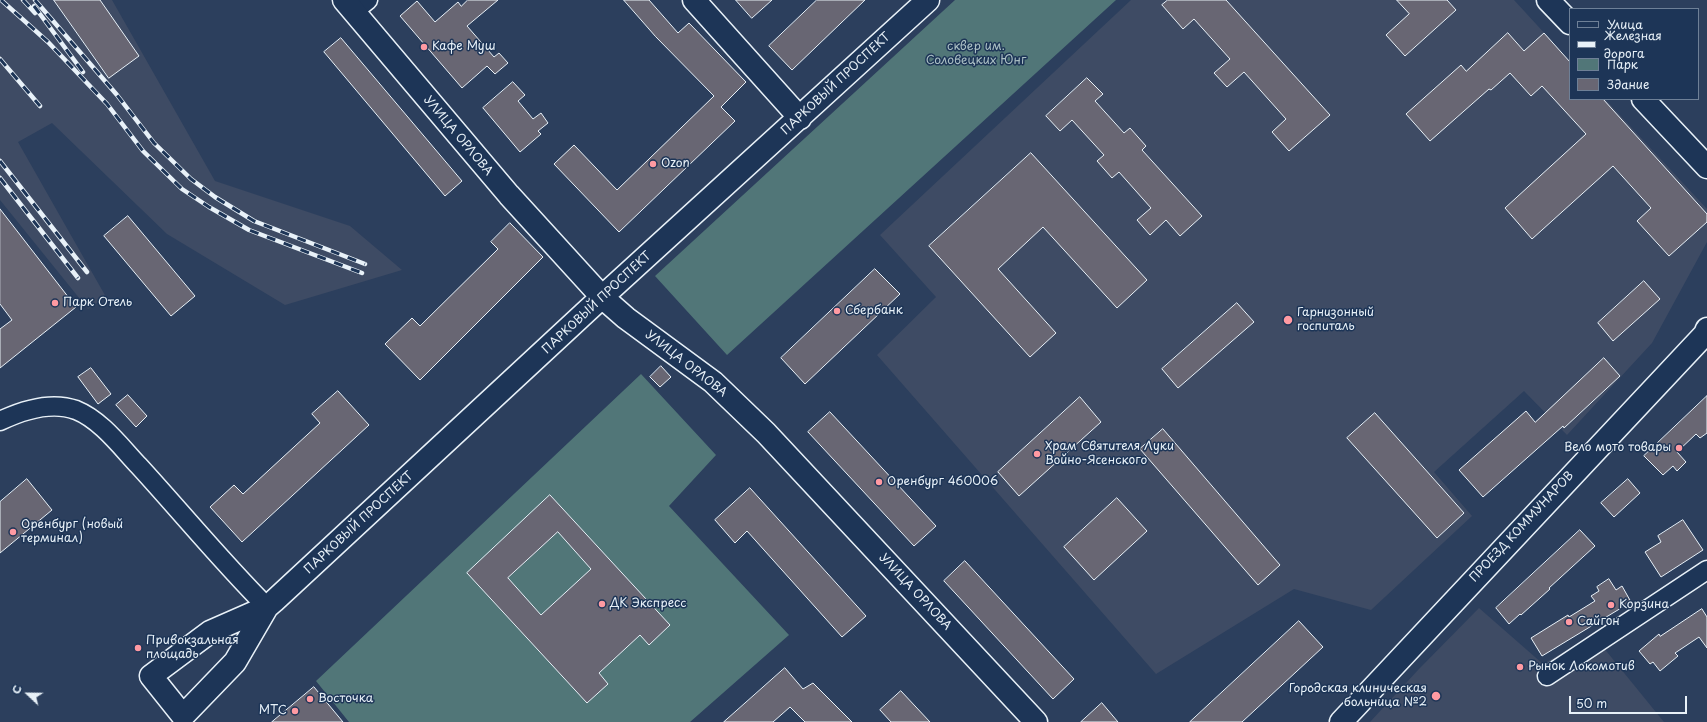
<!DOCTYPE html>
<html>
<head>
<meta charset="utf-8">
<style>
  body { margin:0 }
  #map { position:relative; width:1707px; height:722px; overflow:hidden; background:#2c3f5d; font-family:"Playpen Sans",sans-serif }
  canvas { display:block }
  .legend { position:absolute; left:1569px; top:8px; width:130px; height:92px; box-sizing:border-box; background:#1d3557; border:1px solid #6e8097; margin:0; padding:5px 7px; list-style:none; font-size:12px; color:#e8f1f8 }
  .legend li { display:flex; align-items:center; gap:8px; height:20px }
  .legend b { width:20px; border:1px solid #6e8097 }
  .north { position:absolute; left:8px; top:674px; width:40px; height:40px; -webkit-text-stroke:3px #1d3557; paint-order:stroke; rotate:292deg; font-size:11px; font-weight:700; line-height:16px; text-align:center; color:#e8f1f8 }
  .north::after { content:''; display:block; margin:auto; width:14px; height:18px; background:#e8f1f8; clip-path:polygon(50% 0,100% 100%,50% 72%,0 100%) }
  .scale { position:absolute; left:1569px; top:696px; width:118px; height:18px; box-sizing:border-box; border:2px solid #e8f1f8; border-top:0; padding-left:5px; font-size:12px; line-height:14px; white-space:nowrap; color:#e8f1f8; -webkit-text-stroke:3px #1d3557; paint-order:stroke }
</style>
</head>
<body>
<div id="map">
<canvas width="1707" height="722"></canvas>
<ul class="legend">
<li><b style="height:5px;background:#1d3557"></b>Улица</li>
<li><b style="height:5px;background:#e8f1f8"></b>Железная дорога</li>
<li><b style="height:11px;background:#517678"></b>Парк</li>
<li><b style="height:11px;background:#686673"></b>Здание</li>
</ul>
<div class="north">С</div>
<div class="scale">50 m</div>
</div>
<script>
const g = document.querySelector('canvas').getContext('2d');
g.lineJoin = 'round';
function fill(path, color) { g.fillStyle = color; g.fill(path, 'evenodd'); }
function trace(path, color, width, dash) { g.strokeStyle = color; g.lineWidth = width; g.lineCap = dash ? 'butt' : 'round'; g.setLineDash(dash || []); g.stroke(path); }
function drawText(font, color, halo, rows, align = 'center') {
  g.font = font + ' "Playpen Sans",sans-serif'; g.lineWidth = 3; g.setLineDash([]); g.textBaseline = 'middle'; g.strokeStyle = halo; g.fillStyle = color; for (const [text, x, y, turn = 0] of rows) {
    g.save(); g.translate(x, y); g.rotate((+turn || 0) * Math.PI / 180); g.textAlign = isNaN(turn) ? turn : align; if (halo) g.strokeText(text, 0, 0); g.fillText(text, 0, 0); g.restore();
  }
}
fill(new Path2D(`
  M0,0h112l103,181 135,45 52,44 -117,35 -118,-71 -115,-111 -34,19 88,155 -18,12 -88,-109z
  M1131,0h383l56,61v38h35l102,110v33l-55,101 -85,92 -43,-44 -90,81 38,44 -101,94 -77,-21 -138,85 -279,-319 59,-58 -56,-62z
  M1479,608l64,56 45,-26 15,9 61,75h-294l48,-52z`), '#3e4b64');
fill(new Path2D(`
  M955,0h161l-389,355 -72,-79z
  M641,374l75,81 -47,51 120,129 -99,87h-341l-33,-41z`), '#517678');
const building = new Path2D(`
  M54,0h46l39,56 -30,22z
  M468,0h30l-31,26 27,31 5,-4 9,10 -13,11 -8,-8 -25,22 -62,-72 17,-15 18,21 23,-20 3,4z
  M624,0h25l29,33 11,-10 57,59 -25,25 14,14 -116,111 -65,-68 20,-19 43,45 97,-94 -58,-59z
  M736,0h36l-20,18z
  M817,0h48l-73,70 -23,-24z
  M1168,0h58l104,115 -41,36 -17,-19 14,-13 -42,-47 -17,15 -13,-14 16,-14 -36,-40 -11,10 -21,-24z
  M1397,0h50l9,10 -51,46 -19,-21 23,-21z
  M1508,33l16,18 20,-18 26,29v37h33l104,115v8l-38,34 -32,-35 14,-13 -38,-42 -81,73 -27,-31 81,-74 -44,-48 -11,10 -21,-23 -19,17 -2,-1 -59,52 -24,-27 55,-49 5,6z
  M341,38l121,143 -17,15 -121,-144z
  M1087,78l16,16 -8,7 29,32 6,-5 16,18 -4,4 60,66 -22,20 -14,-16 -16,15 -13,-15 14,-12 -32,-36 -7,6 -15,-17 7,-6 -32,-35 -12,11 -14,-15z
  M513,82l12,13 -7,6 15,18 8,-6 7,10 -10,8 3,3 -21,18 -37,-44z
  M1031,153l116,127 -30,28 -74,-81 -45,42 58,64 -26,24 -101,-111z
  M0,209l76,98 -76,61v-39l12,-9 -12,-16z
  M128,216l67,80 -24,20 -67,-80z
  M510,223l33,34 -123,123 -35,-36 27,-26 8,8 78,-77 -7,-7z
  M875,269l25,25 -95,90 -24,-26z
  M1644,281l16,18 -47,42 -15,-18z
  M1237,303l17,19 -76,66 -16,-19z
  M1604,358l16,18 -56,52 -1,-2 -80,71 -24,-27 67,-59 9,11z
  M661,366l10,11 -11,10 -10,-10z
  M91,368l20,26 -13,10 -20,-27z
  M338,391l31,34 -127,117 -32,-35 24,-22 9,9 77,-71 -8,-9z
  M128,395l19,21 -11,11 -20,-22z
  M1707,396v37l-7,5 -4,-4 -19,18 9,10 -9,9 -4,-5 -10,9 -19,-19z
  M1080,397l21,25 -82,74 -21,-24z
  M830,412l106,114 -22,20 -106,-114z
  M1375,413l89,100 -27,25 -90,-100z
  M1163,429l117,136 -22,20 -118,-136z
  M27,479l25,31 -52,43v-51z
  M1628,479l12,14 -26,24 -13,-14z
  M750,488l116,128 -24,21 -95,-106 -12,12 -20,-23z
  M550,495l120,130 -21,20 -9,-10 -41,38 9,11 -21,19 -120,-130zM558,532l33,37 -50,46 -33,-37z
  M1117,498l30,33 -53,49 -30,-33z
  M1683,520l20,30 -42,27 -16,-25 16,-10 -3,-6z
  M1580,530l15,16 -46,42 1,1 -29,26 -1,-1 -11,10 -13,-16z
  M965,561l109,118 -21,20 -109,-118z
  M1609,579l7,11 6,-4 9,16 -89,54 -11,-18 37,-23 1,2 26,-16 -4,-5 8,-5 -2,-4z
  M1702,609l5,8v31l-8,-11 -24,16 3,3 -18,15 -7,-9 -3,2 -11,-13 20,-17 1,2z
  M1299,621l24,26 -81,75h-52z
  M785,668l18,21 10,-6 39,39h-47l-15,-15 -17,15h-49z
  M314,687l29,35h-71z
  M901,691l29,31h-39l-11,-12z
  M1102,703l16,19h-37z`);
fill(building, '#686673');
trace(building, '#e8f1f8', 1);
const street = new Path2D(`
  M353,12l15,-12
  M0,421c23,-11 51,-20 76,-11 25,10 45,37 63,56 43,47 83,96 128,141
  M1547,676l160,-106`);
const secondary = new Path2D(`
  M344,0l165,195 93,102 24,21 87,64 53,51 270,289
  M694,0l106,118
  M1548,0l22,23
  M1643,99l64,68
  M267,607l-32,55 -52,54 -32,-40 59,-44 57,-25 7,-6 328,-304 326,-297
  M1341,722l364,-388 2,-5`);
trace(street, '#e8f1f8', 21);
trace(secondary, '#e8f1f8', 25);
trace(street, '#1d3557', 18);
trace(secondary, '#1d3557', 22);
const rail = new Path2D(`
  M1,0l47,42 59,62 36,47 39,38 27,18 40,23 113,43
  M23,0l12,13
  M35,0l82,95 37,48 37,36 24,18 39,24 111,43
  M34,6l49,66
  M0,59l40,47
  M0,161l87,111
  M0,178l78,100`);
trace(rail, '#e8f1f8', 4.5);
trace(rail, '#1d3557', 3, [9]);
for (const [x, y, r, color] of [
  [424,47,4,"#ff9aa2"],
  [653,164,4,"#ff9aa2"],
  [55,303,4,"#ff9aa2"],
  [837,311,4,"#ff9aa2"],
  [1288,320,5,"#ff9aa2"],
  [1679,448,4,"#ff9aa2"],
  [1037,454,4,"#ff9aa2"],
  [879,482,4,"#ff9aa2"],
  [13,532,4,"#ff9aa2"],
  [602,604,4,"#ff9aa2"],
  [1611,605,4,"#ff9aa2"],
  [1569,622,4,"#ff9aa2"],
  [138,648,4,"#ff9aa2"],
  [1520,667,4,"#ff9aa2"],
  [1436,696,5,"#ff9aa2"],
  [310,699,4,"#ff9aa2"],
  [295,711,4,"#ff9aa2"]
]) { const dot = new Path2D(); dot.arc(x, y, r, 0, 2 * Math.PI); g.fillStyle = color; g.fill(dot); trace(dot, '#1d3557', 1.5); }
drawText('12px', '#e8f1f8', '#1d3557', [
  ["Кафе Муш",432,47],
  ["Ozon",661,164],
  ["Парк Отель",63,303],
  ["Сбербанк",845,311],
  ["Гарнизонный",1297,313],
  ["госпиталь",1297,327],
  ["Храм Святителя Луки",1045,447],
  ["Войно-Ясенского",1045,461],
  ["Вело мото товары",1671,448,"right"],
  ["Оренбург 460006",887,482],
  ["Оренбург (новый",21,525],
  ["терминал)",21,539],
  ["ДК Экспресс",610,604],
  ["Корзина",1619,605],
  ["Сайгон",1577,622],
  ["Привокзальная",146,641],
  ["площадь",146,655],
  ["Рынок Локомотив",1528,667],
  ["Городская клиническая",1427,689,"right"],
  ["больница №2",1427,703,"right"],
  ["Восточка",318,699],
  ["МТС",287,711,"right"]
], 'left');
drawText('12px', '#acc0c5', '#1d3557', [
  ["сквер им.",976,47],
  ["Соловецких Юнг",976,61]
]);
drawText('12px', '#e8f1f8', '#1d3557', [
  ["ПАРКОВЫЙ ПРОСПЕКТ",836,84,-43],
  ["УЛИЦА ОРЛОВА",458,136,50],
  ["ПАРКОВЫЙ ПРОСПЕКТ",597,303,-43],
  ["УЛИЦА ОРЛОВА",686,364,38],
  ["ПАРКОВЫЙ ПРОСПЕКТ",359,523,-43],
  ["ПРОЕЗД КОММУНАРОВ",1522,527,-47],
  ["УЛИЦА ОРЛОВА",915,592,47]
]);
</script>
</body>
</html>
